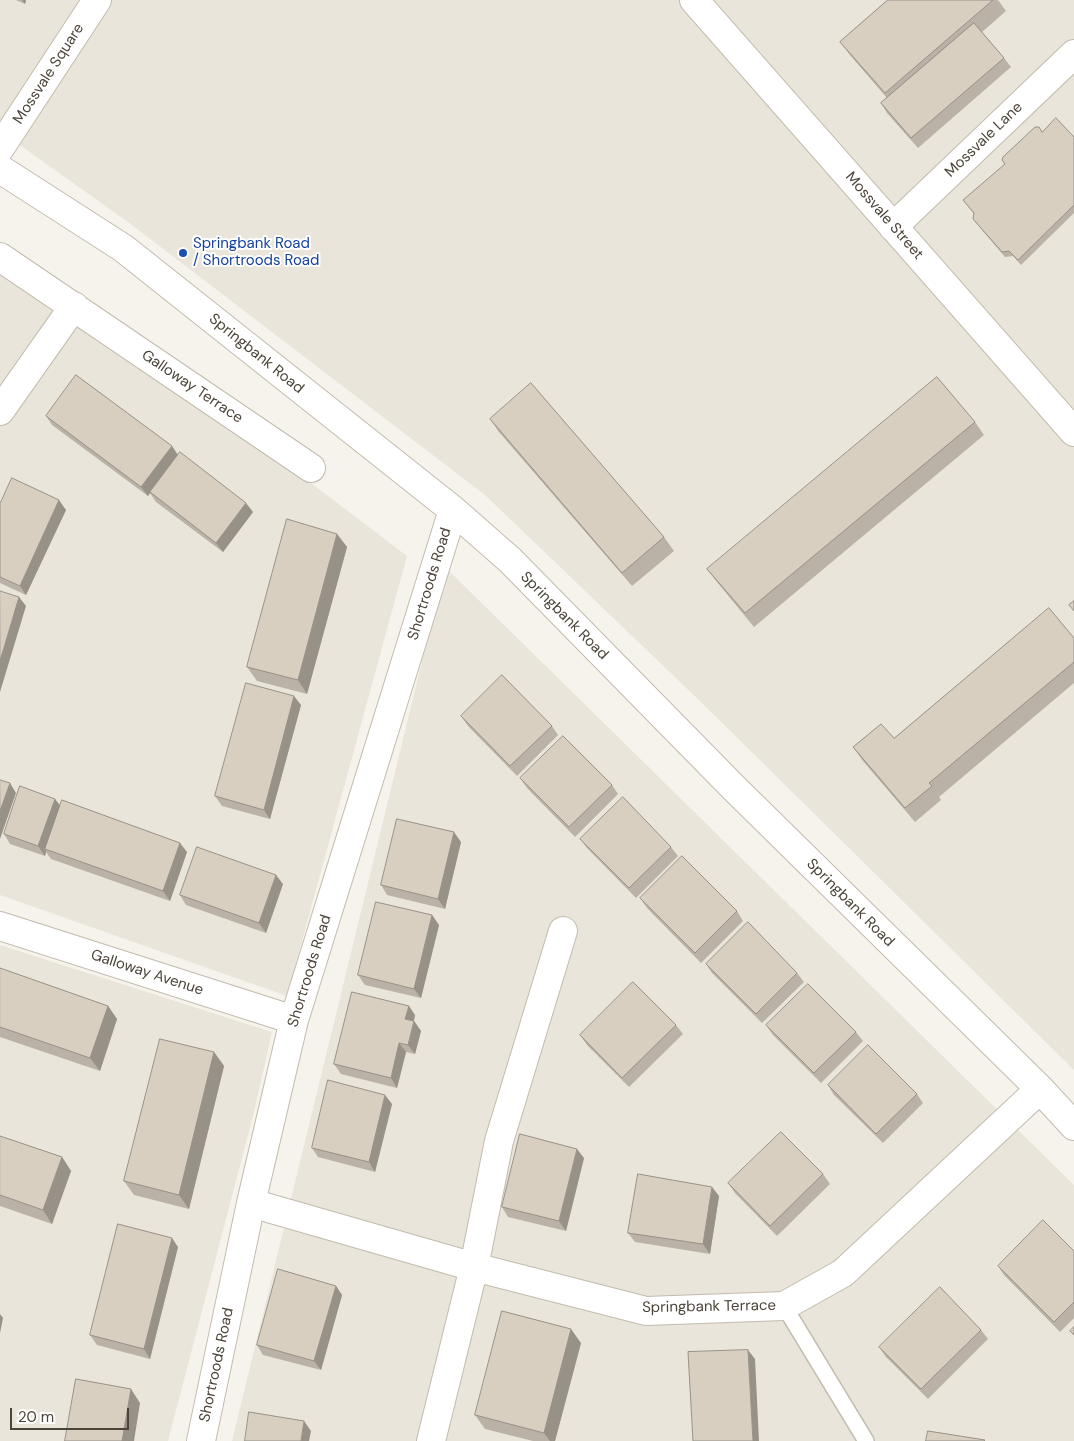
<!DOCTYPE html>
<html>
<head>
<meta charset="utf-8">
<style>
  body { margin:0 }
  #map { position:relative; width:1074px; height:1441px; overflow:hidden; background:#f6f3ec; font-family:"DM Sans",sans-serif }
  canvas { display:block }
  .scale { position:absolute; left:10px; top:1408px; width:119px; height:22px; box-sizing:border-box; border:2px solid #4b4439; border-top:0; padding-left:6px; font-size:15px; line-height:18px; white-space:nowrap; color:#4b4439; -webkit-text-stroke:4px #fff; paint-order:stroke }
</style>
</head>
<body>
<div id="map">
<canvas width="1074" height="1441"></canvas>
<div class="scale">20 m</div>
</div>
<script>
const g = document.querySelector('canvas').getContext('2d');
g.lineJoin = 'round';
function fill(path, color) { g.fillStyle = color; g.fill(path, 'evenodd'); }
function trace(path, color, width, dash) { g.strokeStyle = color; g.lineWidth = width; g.lineCap = dash ? 'butt' : 'round'; g.setLineDash(dash || []); g.stroke(path); }
function drawText(font, color, halo, rows, align = 'center') {
  g.font = font + ' "DM Sans",sans-serif'; g.lineWidth = 4; g.setLineDash([]); g.textBaseline = 'middle'; g.strokeStyle = halo; g.fillStyle = color; for (const [text, x, y, turn = 0] of rows) {
    g.save(); g.translate(x, y); g.rotate((+turn || 0) * Math.PI / 180); g.textAlign = isNaN(turn) ? turn : align; if (halo) g.strokeText(text, 0, 0); g.fillText(text, 0, 0); g.restore();
  }
}
fill(new Path2D(`
  M0,0h1074v1070l-371,-366 -218,-209 -357,-273 -128,-91z
  M0,259l107,69 300,228 -120,440 -287,-101z
  M445,567l629,618v256h-842z
  M0,945l272,87 -18,80 -86,329h-168z`), '#eae5da');
const service = new Path2D(`
  M784,1306l82,135`);
const minor = new Path2D(`
  M694,0l380,432
  M0,148l97,-148
  M0,169l123,79 330,262 57,50 223,227 307,302 34,37
  M893,227l181,-173
  M0,257l311,211
  M0,411l74,-105
  M0,926l294,94
  M251,1203l223,64 172,44 138,-5 59,-33 197,-184
  M201,1441l50,-238 43,-183 159,-510
  M431,1441l43,-174 25,-126 64,-210`);
trace(service, '#c2bbae', 18);
trace(minor, '#c2bbae', 30);
trace(service, '#fff', 15);
trace(minor, '#fff', 28);
fill(new Path2D(`
  M16,0h10l-1,4z
  M888,0h110l8,11 -24,21 22,26 7,9 -93,81 -31,-35 -6,-10 6,-5 -37,-43 -10,-13z
  M1042,132l32,5v76l-53,52 -8,-9 -8,1 -28,-33 -4,-5 1,-5 -11,-14 42,-35 -3,-5z
  M46,416l132,39 75,57 -30,40 -67,-50 -6,-9 -2,3 -96,-71z
  M490,419l174,118 10,14 -42,35 -133,-154z
  M975,422l9,13 -230,192 -37,-45 -10,-13z
  M0,504l66,6 -40,85 -26,-12z
  M337,534l10,13 -40,147 -50,-13 -10,-14z
  M1074,638v45l-135,114 2,3 -26,22 -52,-61 -10,-14 41,-9z
  M301,705l-31,114 -48,-13 -7,-10z
  M461,716l91,10 6,9 -41,41 -49,-50z
  M520,778l92,7 6,9 -43,43 -48,-49z
  M55,799l5,7 127,46 -17,49 -119,-42 -5,-7 -1,4 -35,-12 -6,-10z
  M580,839l91,8 7,9 -42,42 -49,-50z
  M461,842l-16,67 -58,-14 -6,-10z
  M283,884l-17,49 -80,-28 -6,-10z
  M640,898l97,13 6,10 -42,42 -54,-55z
  M432,915l7,10 -18,73 -56,-13 -7,-10z
  M706,964l91,9 7,9 -42,41 -50,-50z
  M0,968l108,38 9,13 -17,52 -100,-34z
  M415,1015l-1,6 7,10 -6,23 -9,-2 -9,36 -56,-14 -7,-10z
  M676,1025l7,9 -54,53 -42,-42 -7,-10z
  M766,1025l90,7 7,9 -42,42 -48,-48z
  M214,1052l10,14 -35,143 -55,-14 -10,-14z
  M828,1085l89,9 6,9 -40,40 -49,-48z
  M392,1104l-17,68 -57,-15 -6,-9z
  M0,1136l62,21 9,14 -19,53 -52,-18z
  M584,1158l-18,73 -58,-14 -6,-10z
  M823,1174l7,10 -53,52 -42,-43 -7,-10z
  M719,1196l-9,58 -75,-12 -7,-9z
  M178,1247l-28,112 -53,-14 -7,-10z
  M1074,1251v67l-14,14 -56,-57 -6,-9z
  M336,1286l6,9 -21,75 -58,-15 -6,-10z
  M981,1330l7,9 -60,60 -42,-42 -7,-10z
  M581,1343l-26,98h-22l-48,-12 -10,-14z`), '#bab2a6');
fill(new Path2D(`
  M22,0h4l-1,4z
  M172,446l6,9 -30,41 -7,-9z
  M59,500l7,10 -40,85 -6,-9z
  M246,503l7,9 -30,40 -7,-9z
  M337,534l10,13 -40,147 -9,-14z
  M19,597l7,9 -26,86v-31z
  M294,696l7,9 -31,114 -6,-9z
  M10,783l6,10 -16,46v-28z
  M55,799l7,9 -17,41 1,3 -1,4 -7,-10z
  M454,832l7,10 -16,67 -7,-10z
  M180,843l7,9 -17,49 -7,-10z
  M276,875l7,9 -17,49 -7,-10z
  M432,915l7,10 -18,73 -7,-9z
  M108,1006l9,13 -17,52 -10,-13z
  M409,1006l6,9 -3,14 -7,-10z
  M414,1021l7,10 -6,23 -7,-9z
  M399,1043l7,9 -9,36 -6,-10z
  M214,1052l10,14 -35,143 -10,-14z
  M385,1095l7,9 -17,68 -6,-10z
  M577,1149l7,9 -18,73 -7,-10z
  M62,1157l9,14 -19,53 -9,-14z
  M712,1187l7,9 -9,58 -7,-10z
  M172,1238l6,9 -28,112 -6,-10z
  M336,1286l6,9 -21,75 -7,-9z
  M0,1314l3,4 -3,15z
  M571,1329l10,14 -26,98h-5l-6,-8z
  M748,1350l7,9 4,82h-6z
  M131,1389l9,14 -6,38h-12z
  M304,1421l7,10 -2,10h-8z`), '#979187');
const building = new Path2D(`
  M888,0h105l-108,93 -45,-51z
  M974,23l30,35 -93,80 -30,-35z
  M1056,118l18,19v68l-56,55 -9,-9 -7,1 -29,-33 1,-6 -11,-13 42,-36 -3,-4 1,-3 32,-30h4l3,5z
  M76,375l96,71 -31,41 -95,-71z
  M937,377l38,45 -230,191 -38,-44z
  M531,383l133,154 -42,36 -132,-154z
  M180,452l66,51 -30,40 -66,-51z
  M12,478l47,22 -39,86 -20,-9v-73z
  M287,519l50,15 -39,146 -51,-13z
  M0,591l19,6 -19,64z
  M1074,601v10l-5,-6z
  M1049,608l25,30v24l-145,121 3,3 -27,22 -52,-61 28,-23 13,14z
  M502,675l50,51 -42,40 -49,-50z
  M246,683l48,13 -30,114 -49,-14z
  M563,736l49,49 -43,42 -49,-49z
  M0,780l10,3 -10,28z
  M20,786l35,13 -17,47 -34,-12z
  M623,797l48,50 -42,41 -49,-49z
  M62,800l118,43 -17,48 -118,-42z
  M397,819l57,13 -16,67 -57,-14z
  M197,847l79,28 -17,48 -79,-28z
  M682,856l55,55 -42,42 -55,-55z
  M376,902l56,13 -18,74 -56,-14z
  M748,922l49,51 -41,41 -50,-50z
  M0,968l108,38 -18,52 -90,-31z
  M633,982l43,43 -54,53 -42,-43z
  M808,984l48,48 -42,41 -48,-48z
  M352,992l57,14 -4,13 9,2 -6,24 -9,-2 -8,35 -57,-14z
  M160,1039l54,13 -35,143 -55,-14z
  M868,1045l49,49 -41,40 -48,-49z
  M328,1080l57,15 -16,67 -57,-14z
  M781,1132l42,42 -53,52 -42,-43z
  M520,1134l57,15 -18,72 -57,-14z
  M0,1136l62,21 -19,53 -43,-15z
  M638,1174l74,13 -9,57 -75,-11z
  M1043,1220l31,31v51l-20,20 -56,-56z
  M118,1224l54,14 -28,111 -54,-14z
  M278,1269l58,17 -22,75 -57,-16z
  M940,1287l41,43 -60,59 -42,-42z
  M502,1311l69,18 -27,104 -69,-18z
  M1074,1327v8l-4,-4z
  M748,1350l5,91h-60l-5,-89z
  M76,1379l55,10 -9,52h-57z
  M249,1412l55,9 -3,20h-56z
  M928,1431l57,9 -1,1h-58z`);
fill(building, '#d8cfc1');
trace(building, '#979187', 1);
for (const [x, y, r, color] of [
  [183,253,5,"#1a4fb4"]
]) { const dot = new Path2D(); dot.arc(x, y, r, 0, 2 * Math.PI); g.fillStyle = color; g.fill(dot); trace(dot, '#fff', 2); }
drawText('15px', '#4b4439', '#fff', [
  ["Mossvale Square",49,74,-57],
  ["Mossvale Lane",984,140,-44],
  ["Mossvale Street",884,216,49],
  ["Springbank Road",256,354,39],
  ["Galloway Terrace",192,387,34],
  ["Shortroods Road",430,584,-73],
  ["Springbank Road",564,616,45],
  ["Springbank Road",850,903,45],
  ["Shortroods Road",310,971,-73],
  ["Galloway Avenue",147,973,18],
  ["Springbank Terrace",709,1307,-1],
  ["Shortroods Road",217,1365,-78]
]);
drawText('15px', '#164399', '#fff', [
  ["Springbank Road",193,244],
  ["/ Shortroods Road",193,261]
], 'left');
</script>
</body>
</html>
